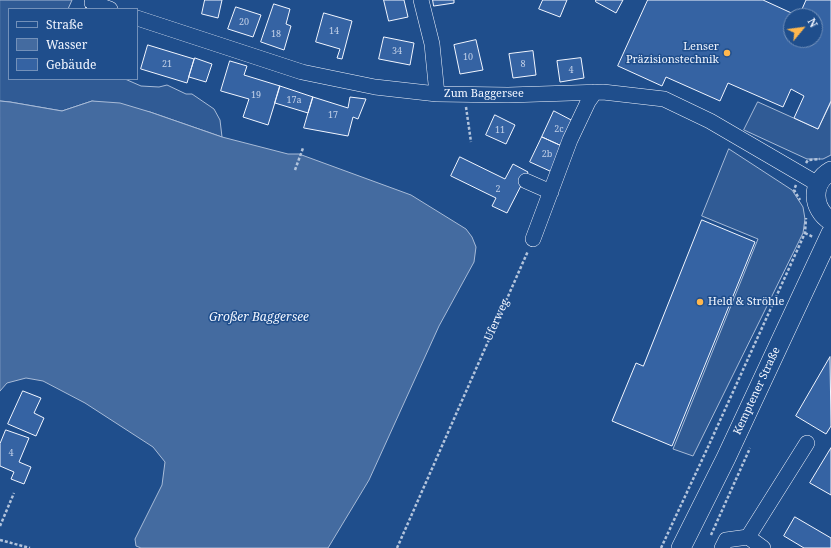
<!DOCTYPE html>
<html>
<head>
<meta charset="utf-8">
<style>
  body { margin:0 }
  #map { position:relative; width:831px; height:548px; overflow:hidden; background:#1f4e8c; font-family:"Noto Serif",serif }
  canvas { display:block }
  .legend { position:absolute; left:8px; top:8px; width:130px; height:72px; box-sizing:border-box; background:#1f4e8c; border:1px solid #7391ba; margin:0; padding:5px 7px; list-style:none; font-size:12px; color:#f2f6ff }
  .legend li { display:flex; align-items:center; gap:8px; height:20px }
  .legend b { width:20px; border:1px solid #7391ba }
  .north { position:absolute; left:783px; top:8px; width:40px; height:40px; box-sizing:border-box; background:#1f4e8c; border:1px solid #7391ba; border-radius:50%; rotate:61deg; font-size:11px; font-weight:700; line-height:16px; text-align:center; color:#f2f6ff }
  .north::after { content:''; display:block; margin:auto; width:14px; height:18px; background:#ffb74d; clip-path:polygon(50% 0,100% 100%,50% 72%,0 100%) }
</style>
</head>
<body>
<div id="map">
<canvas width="831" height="548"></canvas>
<ul class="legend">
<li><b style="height:5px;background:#1f4e8c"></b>Straße</li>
<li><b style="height:11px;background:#446ba0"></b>Wasser</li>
<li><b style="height:11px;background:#3563a3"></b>Gebäude</li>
</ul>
<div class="north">N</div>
</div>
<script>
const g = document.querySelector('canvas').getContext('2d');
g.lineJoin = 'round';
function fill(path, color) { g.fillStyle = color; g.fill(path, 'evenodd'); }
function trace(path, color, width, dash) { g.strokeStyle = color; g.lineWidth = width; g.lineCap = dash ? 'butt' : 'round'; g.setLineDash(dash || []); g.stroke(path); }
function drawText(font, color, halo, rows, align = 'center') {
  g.font = font + ' "Noto Serif",serif'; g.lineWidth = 3; g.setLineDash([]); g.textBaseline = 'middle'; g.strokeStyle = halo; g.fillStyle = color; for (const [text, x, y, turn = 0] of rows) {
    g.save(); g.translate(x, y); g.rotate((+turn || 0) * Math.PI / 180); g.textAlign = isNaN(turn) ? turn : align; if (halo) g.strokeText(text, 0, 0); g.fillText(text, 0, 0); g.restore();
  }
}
const built = new Path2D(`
  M0,0h72l-4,9h-59v70h116l16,7 18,1 8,-2 19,9h6l22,15 6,11 2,17 -72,-25 -58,-11 -30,10 -52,-9 -10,-1z
  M758,102l60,27 13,-27v53l-8,4h-16l-63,-29z
  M729,149l63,41 11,17 2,12 -2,14 -110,223 -20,-7 85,-210 -56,-23z`);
fill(built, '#305b95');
trace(built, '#a8bbd7', 1);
const water = new Path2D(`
  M0,101l10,1 52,9 30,-10 28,2 30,9 72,25 66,17h11l112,41 55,34 6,8 4,10 -2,15 -35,64 -70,154 -41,68h-187l-5,-2 -1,-7 27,-54 3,-23 -12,-15 -68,-44 -42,-22 -17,-3 -19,5 -7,8z`);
fill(water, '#446ba0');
trace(water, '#a8bbd7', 1);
const building = new Path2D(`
  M205,0h17l-4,18 -16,-4z
  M384,0h20l4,17 -19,4z
  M433,0h21v3l-20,3z
  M543,0h24l-7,17 -21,-8z
  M596,0h27l-7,13 -20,-11z
  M648,0h115l35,16h-7v24h24v-24h-16l7,-16h25v101l-13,28 -24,-11 10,-22 -13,-7 -8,18 -55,-24 -8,18 -54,-24 -4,9 -44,-20z
  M274,4l16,5 -4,15 5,2 -7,24 -23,-8z
  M236,7l25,8 -8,22 -25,-8z
  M324,13l28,8 -10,38 -5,-1 3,-9 -24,-7z
  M384,37l30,6 -4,22 -31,-6z
  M476,40l7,30 -23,4 -6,-29z
  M148,45l46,14 -7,24 -46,-14z
  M533,51l3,24 -23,3 -4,-24z
  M195,58l17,6 -6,18 -17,-5z
  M581,58l3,20 -24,4 -3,-21z
  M230,61l17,5 -3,9 36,11 -12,39 -25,-8 6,-18 -28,-8z
  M280,86l33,11 -5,16 -33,-10z
  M313,97l35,11 2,-11 16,2 -8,20 -5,-2 -5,19 -44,-8z
  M554,111l21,11 -11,25 -22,-10z
  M495,115l20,10 -9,19 -20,-9z
  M542,137l22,10 -12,25 -22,-10z
  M460,157l45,22 8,-15 15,8 -21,41 -15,-7 4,-8 -45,-22z
  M702,220l53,22 -83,204 -60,-25 24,-58 7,3z
  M830,357l1,69 -5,8 -30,-18z
  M23,391l18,7 -7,15 10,5 -8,18 -28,-12z
  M6,430l23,8 -10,24 12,5 -7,17 -13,-5 3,-7 -14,-6v-22z
  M831,448v47l-21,-12z
  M795,517l36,21v10h-27l-20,-12z`);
fill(building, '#3563a3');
trace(building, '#f2f6ff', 1);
const minor = new Path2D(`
  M93,0l-1,3 18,6
  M421,0l11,44 5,50
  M137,18l165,54 73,15 62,7 71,1 95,-3 61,7 46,22 108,63
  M526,181l25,11
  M533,239l37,-99 18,-38 7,-10
  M748,537l59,-94
  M722,548l4,-8 22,-3 15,11`);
const major = new Path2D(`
  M831,171c-21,12 -19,38 0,50
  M681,548l45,-90 105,-225`);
trace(minor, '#f2f6ff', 16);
trace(major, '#f2f6ff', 20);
trace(new Path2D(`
  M466,107l5,35
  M806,163l2,-3 12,-1
  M295,170l8,-22
  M796,185l-2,5 6,10
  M805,233l8,4
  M0,526l14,-33
  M711,535l39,-87
  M0,540l30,8
  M397,548l131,-297
  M661,548l47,-101 97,-214 1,-15`), '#b3c4dc', 2.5, [3, 2]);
trace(minor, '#1f4e8c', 15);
trace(major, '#1f4e8c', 19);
trace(new Path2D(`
  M86,8v1`), '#f2f6ff', 2);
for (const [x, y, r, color] of [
  [727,53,4,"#ffb74d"],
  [700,302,4,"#ffb74d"]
]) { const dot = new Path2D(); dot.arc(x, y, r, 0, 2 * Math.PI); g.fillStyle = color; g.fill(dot); trace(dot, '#1f4e8c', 1.5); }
drawText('9px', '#c3d1e8', null, [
  ["20",244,22],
  ["14",334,31],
  ["18",276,34],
  ["34",397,51],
  ["10",468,57],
  ["21",167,64],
  ["8",523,64],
  ["4",571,70],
  ["19",256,95],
  ["17a",294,100],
  ["17",333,115],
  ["2c",559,129],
  ["11",500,130],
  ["2b",547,154],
  ["2",498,189],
  ["4",11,453]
]);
drawText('11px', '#f2f6ff', '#1f4e8c', [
  ["Lenser",719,47],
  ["Präzisionstechnik",719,60],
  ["Held & Ströhle",708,302,"left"]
], 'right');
drawText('11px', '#f2f6ff', '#1f4e8c', [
  ["Zum Baggersee",484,94],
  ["Uferweg",497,320,-66],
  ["Kemptener Straße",757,391,-65]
]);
drawText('italic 12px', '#f2f6ff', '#1f4e8c', [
  ["Großer Baggersee",259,318]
]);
</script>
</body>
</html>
